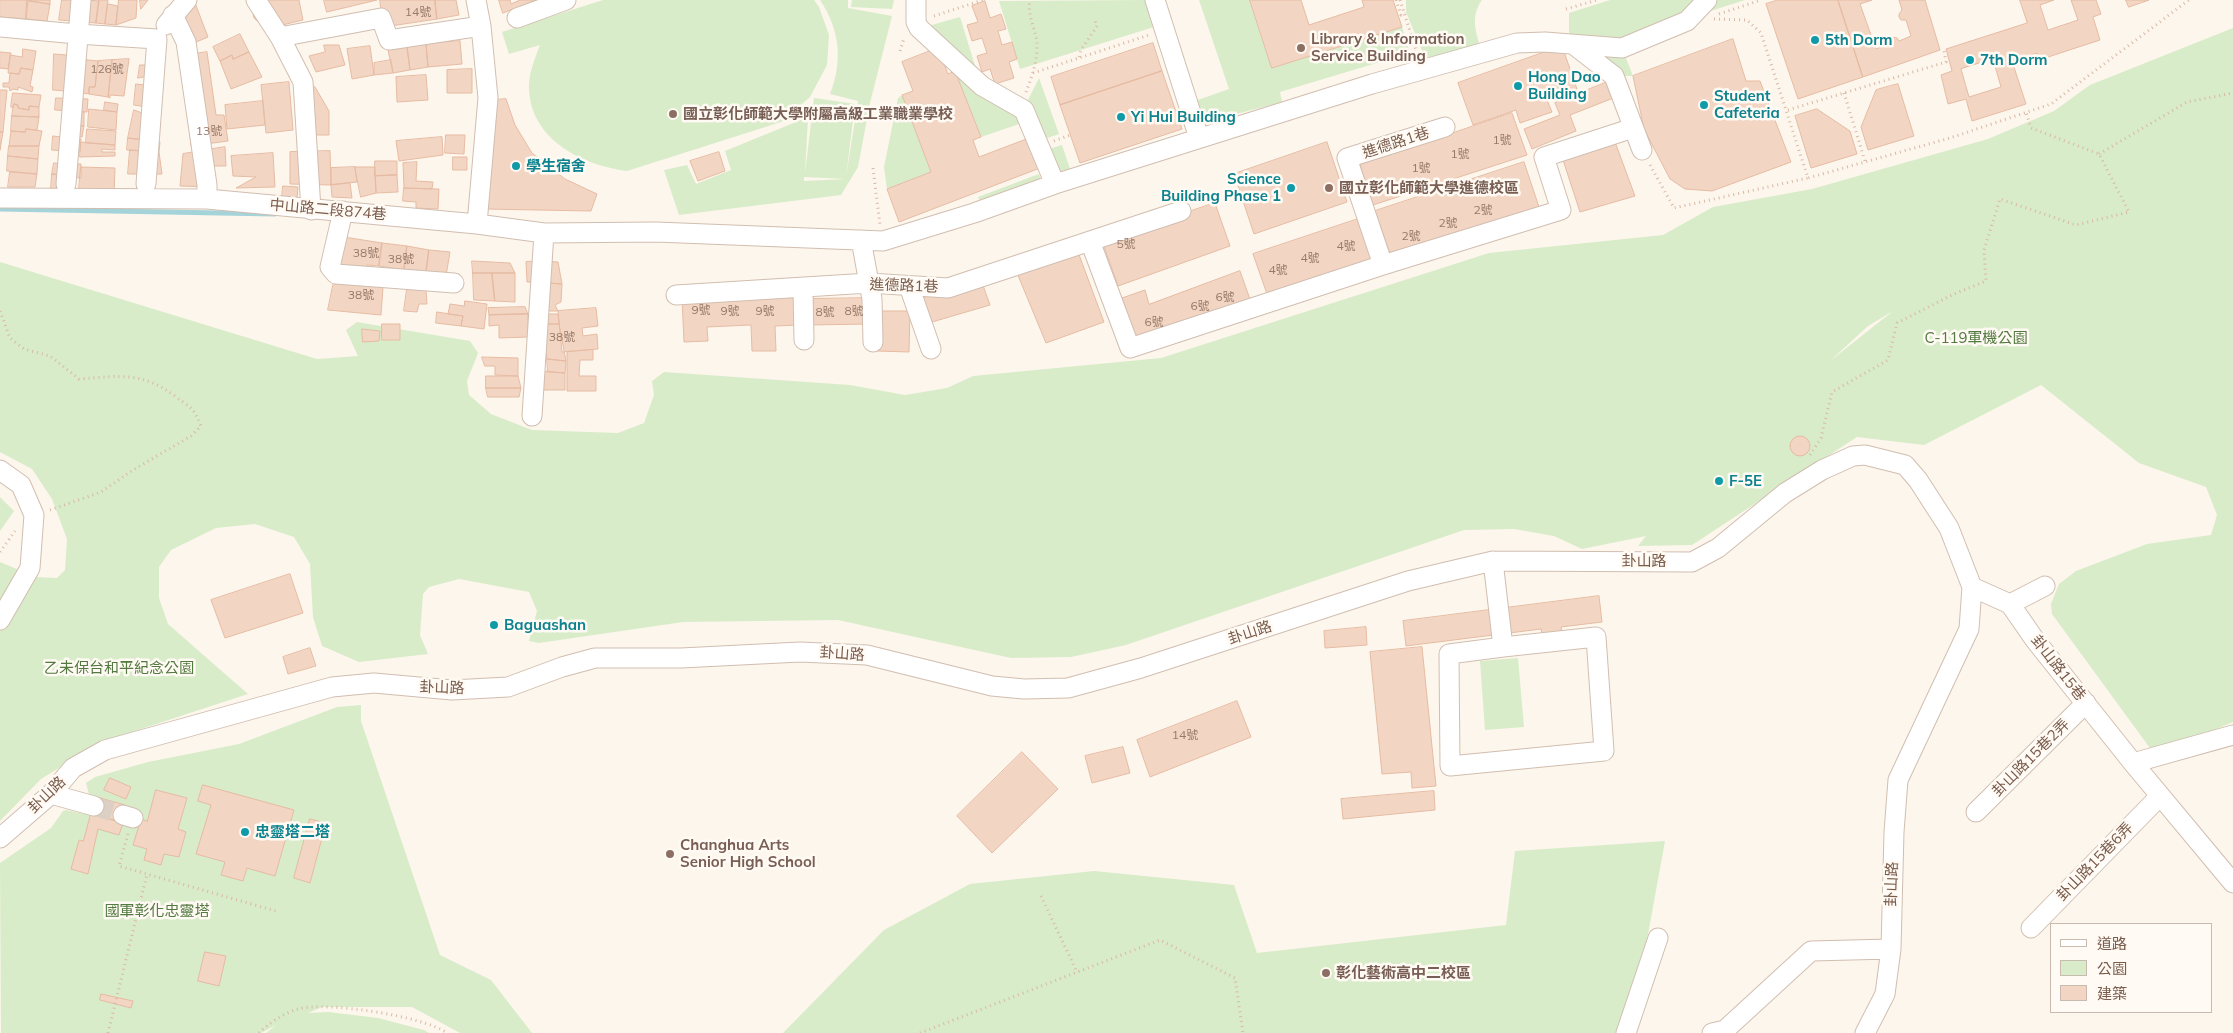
<!DOCTYPE html>
<html>
<head>
<meta charset="utf-8">
<style>
  body { margin:0 }
  #map { position:relative; width:2233px; height:1033px; overflow:hidden; background:#fdf6ec; font-family:Mulish,"Noto Sans TC",sans-serif }
  canvas { display:block }
  .legend { position:absolute; left:2050px; top:923px; width:162px; height:90px; box-sizing:border-box; background:#fffaf3; border:1px solid #cabbb1; margin:0; padding:6px 9px; list-style:none; font-size:15px; color:#7a5c4d }
  .legend li { display:flex; align-items:center; gap:10px; height:25px }
  .legend b { width:25px; border:1px solid #cabbb1 }
</style>
</head>
<body>
<div id="map">
<canvas width="2233" height="1033"></canvas>
<ul class="legend">
<li><b style="height:6px;background:#fff"></b>道路</li>
<li><b style="height:14px;background:#d8ecc9"></b>公園</li>
<li><b style="height:14px;background:#f3d5c3"></b>建築</li>
</ul>
</div>
<script>
const g = document.querySelector('canvas').getContext('2d');
g.lineJoin = 'round';
function fill(path, color) { g.fillStyle = color; g.fill(path, 'evenodd'); }
function trace(path, color, width, dash) { g.strokeStyle = color; g.lineWidth = width; g.lineCap = dash ? 'butt' : 'round'; g.setLineDash(dash || []); g.stroke(path); }
function drawText(font, color, halo, rows, align = 'center') {
  g.font = font + ' Mulish,"Noto Sans TC",sans-serif'; g.lineWidth = 5; g.setLineDash([]); g.textBaseline = 'middle'; g.strokeStyle = halo; g.fillStyle = color; for (const [text, x, y, turn = 0] of rows) {
    g.save(); g.translate(x, y); g.rotate((+turn || 0) * Math.PI / 180); g.textAlign = isNaN(turn) ? turn : align; if (halo) g.strokeText(text, 0, 0); g.fillText(text, 0, 0); g.restore();
  }
}
fill(new Path2D(`
  M603,0h211l5,7 10,28 -2,30 -17,32 -29,25 -154,49c-44,-6 -95,-30 -98,-81 -1,-15 6,-32 11,-45l-31,9 -7,-22z
  M820,0h28v8l44,8 -22,87 -12,64 -17,28 -162,20 -15,-45 23,-5 9,19 35,-14 -6,-19 83,-34 -3,56 9,-75 41,6 -9,73 12,-76 -28,-7c13,-33 10,-64 -10,-94zM804,177l41,2h1l-42,2z
  M852,0h42l-2,9 -41,-2z
  M1149,0l8,26 -137,43 -21,-68z
  M1199,0h51l22,68 130,-41 8,26 -130,39 2,10 -80,21 -7,-22 34,-12z
  M1406,0h76c-11,15 -7,30 -2,46l-55,12 -19,-46z
  M1610,0h91l-16,18 -64,25 -52,-3v-27z
  M1713,0h32l-44,14z
  M960,17l17,55 -49,-46z
  M2233,28v694l-78,33 -103,-141 -1,-10 8,-20 17,-13 71,-27 64,-9 6,-20 -11,-28 -67,-24 -98,-78 -117,60 -67,-8 -165,108 -54,1 8,-10 -64,13 -28,-13 -40,-7 -50,1 -338,115 -55,12 -60,1 -173,-38 -155,2 -144,21 -10,-2 8,-30 -8,-19 -70,-13 -30,8 -6,7 -3,41 8,19 -69,8 -37,-16 -9,-29 -3,-53 -16,-27 -39,-13 -39,4 -45,22 -12,17v31l9,26 80,70 -147,48 -60,37 -41,42v-259l36,15 21,1 8,-8 2,-31 -15,-40 -20,-30 -32,-17v-190l317,97 41,-3 -12,-26 11,-8 113,19 8,12 -11,28 2,14 22,19 41,16 86,3 26,-10 10,-28 -2,-14 12,-9 186,13 55,10 42,-7 26,-12 188,-18 328,-105 174,-18 50,-28 99,-18 176,-50 66,-28 36,-26zM1893,311l-63,50 38,-35z
  M1574,45l48,3 11,28h-19z
  M955,71c8,8 16,16 24,23 14,11 32,16 43,29l-41,14z
  M1039,78l20,56 -17,6 -15,-38z
  M902,95l29,77 -44,17 -3,-22 14,-69z
  M1062,145l9,27 -11,5 -14,-27z
  M1039,174l2,7 -60,22 -3,-6z
  M0,497l14,14 -14,20z
  M1518,658l6,69 -39,3 -5,-69z
  M361,705v16l79,234 51,25 41,53h-72l-48,-26h-90l-14,6 20,-1 50,6 46,12 5,3h-163l10,-8 -15,8h-260l-1,-170 51,-35 12,-17 3,-1 18,4 6,-16 -4,-15 9,-6 53,-15 91,-18 98,-37z
  M1665,841l-35,192h-847l101,-103 86,-46 124,-13 140,14 23,68 249,-28 9,-74z`), '#d8ecc9');
trace(new Path2D(`
  M0,209l275,5`), '#a5d3da', 5);
const building = new Path2D(`
  M0,0h28l-2,19 -26,-2z
  M28,0h22v4z
  M62,0h13l-3,21 -13,-1z
  M87,0l12,1 -3,22 -12,-1z
  M99,0h9l-3,24 -9,-1z
  M119,0h18l-1,18 -20,7z
  M140,0h8l-7,9z
  M252,0h47l4,20 -37,9 -12,-11z
  M324,0h53l-50,12z
  M380,0h55l2,19 -53,8z
  M435,0h21l3,15 -22,4z
  M499,0h11l1,4 9,-4h16l-33,13z
  M1250,0h51l8,25 55,-18 -2,-7h31l9,27 -130,41z
  M1778,0h60l25,77 -65,22 -32,-95z
  M1838,0h34l-12,4 16,45 12,-5v-4l4,-3 5,1 2,3 12,-5 -5,-16h-5l-2,-3v-3l3,-4 -3,-10h26l15,50 -77,27z
  M2020,0h34l-14,5 8,25 30,-10 -7,-20h25l5,14 -8,3 7,23 -61,20 -2,-7 -25,8 14,43 -54,17 -6,-22 -18,5 -7,-29 11,-4 -6,-22 81,-26zM1993,59l8,28 -32,10 -8,-28z
  M2126,0h23l-20,7z
  M27,1l23,3 -3,17 -21,-2z
  M985,1l5,17 11,-4 5,15 -8,2 4,14 10,-3 5,17 -8,3 5,16 -19,6 -5,-15 -8,3 -5,-16 10,-3 -5,-15 -10,3 -5,-16 11,-3 -6,-16z
  M195,3l13,34 -26,11 -10,-28z
  M108,4l10,2 -2,19 -11,-1z
  M240,34l9,18 -16,7 -1,-4 -12,6 -7,-14z
  M1733,39l13,42h14l31,81 -79,29 -27,-2 -15,-10 -26,-50 -11,-53z
  M460,41l2,23 -34,3 -2,-23z
  M1153,43l9,28 -102,34 -9,-28z
  M426,44l2,23 -18,3 -3,-23z
  M324,45h15l6,20 -29,7 -7,-16 16,-4z
  M370,46l4,29 -22,4 -5,-30z
  M1562,46l15,43 -30,11 5,12 -32,11 -4,-13 -43,15 -15,-42z
  M407,47l3,23 -17,3 -5,-23z
  M938,48l10,26 7,-3 26,66 -8,3 6,17 50,-19 11,30 -141,54 -12,-33 44,-17 -29,-77 11,-4 -11,-29z
  M23,49l13,2 -3,19 -12,-2 -2,6 -11,-1 2,-18 12,2z
  M0,52l11,1 -3,16 -8,-1z
  M207,52l9,63h8l4,26 -37,5 -9,-90z
  M249,52l13,25 -31,12 -11,-28 12,-6 1,4z
  M54,54l24,2 -2,36 -23,-2z
  M78,59l20,2 -3,26h-6v7l-13,-2z
  M129,59l-5,37 -14,-1v3l-2,-1 4,-37z
  M112,60l-4,37 -19,-3v-7h6l3,-26z
  M391,60l2,13 -19,2v-12z
  M140,65h12l-2,11 -12,2z
  M21,68l12,2 -3,16 3,1 -1,5 -14,-5v3l-5,-1 -3,2 -1,-4h-6v-4h6l1,-10 9,1z
  M472,69v24h-25v-23z
  M1162,71l20,58 -102,34 -20,-58z
  M426,75l2,25 -31,2 -1,-25z
  M1610,81l6,16 -46,18 6,16 -44,18 -8,-20 36,-14 -5,-12z
  M289,82l4,48 -27,3 -5,-48z
  M136,84l18,2 -1,22 -19,-3z
  M1898,84l16,52 -46,14 -7,-23 15,-37z
  M315,87l14,24v24h-31l-4,-46z
  M0,90h7l-4,42h-3z
  M13,93l28,2 -2,12 -10,-1v4l-11,-2v-3l-4,-1 -1,4 -2,-1z
  M56,98l32,1 -1,13 -32,-2z
  M506,99l9,26 17,28 33,26 32,15 -6,17 -107,-2 -1,-108z
  M263,101l2,24 -38,4 -2,-24z
  M105,102l13,2 -1,8 -13,-2z
  M14,104l4,1v3l11,2v-4l10,1v10l-27,-1z
  M89,109l28,3 -1,18 -28,-3z
  M1817,109l33,22 7,23 -46,14 -16,-52z
  M134,110l19,7v24l-25,-3z
  M68,111l16,1v14l-16,-1z
  M1512,113l15,42 -154,50 -13,-40z
  M12,116l27,1 -2,13 -11,-1 -1,3 -14,-1z
  M68,125l16,1 -2,11 -15,-1z
  M26,129l16,2 -3,15h-30l2,-15 14,1z
  M87,129l29,2 -1,14 -29,-2z
  M0,132h3l-3,18z
  M446,135h19l-1,19 -19,-1z
  M53,136l28,3 -1,13 -28,-2z
  M442,137l1,18 -44,6 -3,-20z
  M128,138l32,4 -1,10 -32,-2z
  M81,142l34,3v5l-13,-1v3h13v4l-35,1z
  M1327,142l20,60 -93,32 -20,-60z
  M1615,142l20,54 -55,16 -17,-52z
  M9,146h30l-1,13 -30,-3z
  M225,147l1,19h-18l4,21 -32,-1 3,-32z
  M130,150l29,2 3,22h-34z
  M330,151l1,34 -41,-1v-32z
  M719,152l6,19 -27,10 -8,-20z
  M273,153l2,34 -39,1 20,-11 -23,-1 -2,-20z
  M8,156l30,3 -1,15 -30,-3z
  M453,157h14v13h-14z
  M375,161h22v14l-22,1z
  M417,162l-1,19 17,1 -1,7 -28,-1 -1,-25z
  M1524,162l16,48 -149,47 -16,-46z
  M54,163l11,1 -1,11 -12,-1z
  M65,164h16v14l-17,-1z
  M81,167l34,1 -1,26 -35,-5z
  M355,167l2,15 -26,3v-17z
  M355,167h20l1,26 -15,4z
  M10,172l27,2 -2,13h-27z
  M52,174l12,1 1,16 -14,-2z
  M397,175l1,17 -22,1 -1,-17z
  M350,183l2,15 -20,-1 -1,-12z
  M283,186l15,1 -1,12 -15,-1z
  M404,188l35,1 -1,20 -22,-1v-6l-13,-1z
  M1215,203l15,43 -112,40 -16,-45z
  M1358,219l15,41 -106,34 -14,-40z
  M344,237l38,6 -3,23 -12,-1 -1,5 -26,-4z
  M382,243l25,3 -3,24 -25,-4z
  M407,246l22,4 -3,23 -22,-3z
  M429,250l21,2 -4,24 -20,-3z
  M1078,252l26,70 -58,21 -29,-70z
  M472,261l38,2 5,10h-42z
  M543,261l15,1 4,22 -15,-1z
  M543,261l4,22 -20,-1 -1,-20z
  M1240,271l11,31 -115,40 -14,-44 23,-8 4,14z
  M473,273h19l3,28 -21,-1z
  M492,273h23v29l-20,-1z
  M980,277l10,28 -58,17 -10,-25z
  M334,281l49,6 -2,28 -53,-5z
  M547,283l15,1 -1,18 -6,3 3,6h-13z
  M407,289l19,1 1,14h-8l-2,8 -13,-1z
  M799,293l1,32 -25,1 1,25h-24l-1,-26 -44,2 1,14 -24,1 -2,-44z
  M867,298l1,26 -58,1 -1,-26z
  M465,301l22,3 -3,25 -23,-3 2,-10 -15,-2 2,-10 14,2z
  M525,307l3,7 -39,1 -1,-7z
  M596,308l2,18 -16,2 1,8 14,-2 1,15 -36,3 -4,-41z
  M878,311h32l-1,41 -32,-1z
  M437,312l26,4 -2,10 -25,-3z
  M528,314v23l-29,1v-13l-10,1v-11z
  M546,314h12l1,10h-15z
  M382,324h18v16h-18z
  M544,324h15l7,37 -19,-2z
  M362,329l18,2 -1,10 -16,1z
  M593,350v10h-13l-1,16h17v15h-29v-39z
  M482,357l36,1v18l-23,-1v-9h-10z
  M547,359l19,2 -1,12 -17,-1z
  M531,370l34,3v17h-34z
  M486,376h32l3,12h-35z
  M486,388h35l-2,9h-31z
  M1790 446a10 10 0 1 1 20 0a10 10 0 1 1-20 0Z
  M290,574l13,39 -78,25 -14,-38z
  M1599,596l3,26 -41,5 2,11 -20,2 -2,-11 -135,17 -3,-25z
  M1366,627l1,18 -42,3 -1,-17z
  M1422,647l14,139 -24,2 -1,-16 -29,2 -12,-122z
  M310,648l6,18 -28,8 -5,-17z
  M1237,701l14,36 -101,40 -13,-37z
  M1123,747l7,26 -38,10 -7,-27z
  M1022,752l36,37 -66,64 -35,-37z
  M110,778l21,9 -5,12 -22,-9z
  M203,785l91,25 -19,66 -28,-8 -4,13 -22,-6 4,-13 -29,-8 15,-49 -13,-4z
  M156,790l31,8 -9,31 8,3 -7,25 -15,-3 -3,11 -17,-5 3,-11 -14,-4 8,-26 6,2z
  M1434,791l1,19 -92,9 -2,-20z
  M97,797l28,8 -4,17 -29,-8z
  M91,814l32,9 -4,12 -21,-6 -10,45 -17,-5 8,-29 4,1z
  M310,819l16,4 -16,60 -16,-5z
  M205,952l21,4 -7,30 -21,-5z
  M101,994l32,7 -2,7 -31,-8z`);
fill(building, '#f3d5c3');
trace(building, '#e6bba3', 1);
trace(new Path2D(`
  M94,806l29,9`), '#dcd0c4', 19, [19, 9]);
const minor = new Path2D(`
  M256,0l24,37 23,45 8,128
  M476,0l5,26 7,72 -11,126
  M1155,0l44,138
  M173,15l13,27 21,143v14
  M517,18l49,-18
  M166,25l21,-25
  M0,27l77,7 80,5
  M280,37l101,-19 8,22 92,-14
  M1574,45l40,31 28,74
  M66,184l15,-184
  M146,184l11,-145
  M1055,184l317,-100 145,-41 28,-1 77,6 65,-27 20,-21
  M0,198l207,1 270,25 67,9 112,-1 227,9 91,-28 81,-29 -31,-74 -42,-24 -63,-58 -3,-6v-22
  M343,211l-13,56 6,7 118,9
  M861,240l11,59 1,43
  M1090,241l40,107 253,-83 178,-55 -17,-53 89,-29
  M1383,265l-36,-107 98,-31
  M909,286l22,63
  M803,289l1,51
  M676,295l193,-12 79,5 233,-77
  M532,416l12,-183
  M0,470l21,15 13,30 -4,53 -30,52
  M1493,561l10,86 -54,7 1,112 154,-15 -8,-114 -93,10
  M1972,587l38,17 25,36 98,123 100,120
  M2010,604l35,-18
  M2133,763l100,-28
  M51,794l43,12
  M1976,812l110,-109
  M123,815l10,3
  M0,838l51,-44 22,-26 32,-18 227,-63 42,-4 78,7 56,-3 54,-20 33,-9h86l119,-6 67,3 125,31 32,3 44,-1 73,-20 267,-87 85,-20 199,1 26,-14 67,-55 37,-23 31,-14 12,-1 40,10 13,15 31,48 23,59 -3,42 -71,151 -4,52 -3,117 -6,45 -20,39
  M2031,928l129,-132
  M1626,1033l32,-95
  M1712,1033l13,-3 86,-79 80,-2`);
trace(minor, '#d1beb0', 21);
trace(new Path2D(`
  M1396,0l5,15 4,-2
  M1400,0l17,53
  M1566,9l31,-9
  M1719,14l42,-14
  M934,16l49,-16
  M1714,19l33,1 14,13 47,145 142,-40 101,-34 138,-104
  M900,51l4,-13
  M1079,57l2,-7 16,-24 -3,-8
  M1033,73l116,-38
  M1026,92c6,-15 12,-33 11,-50 -2,-14 -10,-27 -7,-42
  M1844,93l21,68
  M1788,110l158,-48 -2,-11
  M1054,141l16,-6
  M2099,154l88,-52 46,-9
  M1650,165l24,43 134,-30
  M873,168l7,57
  M0,311l10,27 14,11 26,7 29,23c41,-3 63,-8 97,18 16,12 17,10 25,29l-10,10 -58,34 -32,22 -51,18
  M1810,455l11,-17 11,-46 56,-32 9,-37 57,-29 32,-13 -2,-31 16,-51 76,26 53,-13 -30,-58 -68,-26 -5,-16
  M0,552l15,-21
  M128,834l-9,32 157,45
  M1041,896l36,76
  M108,1033l39,-159
  M259,1033c10,-10 25,-20 39,-24 27,-8 126,7 149,24
  M920,1033l240,-93 75,38 8,55`), '#d9b8a5', 3, [1, 4]);
trace(minor, '#fff', 19);
for (const [x, y, r, color] of [
  [1815,40,5,"#0f9aa8"],
  [1301,48,5,"#8d6e63"],
  [1970,60,5,"#0f9aa8"],
  [1518,86,5,"#0f9aa8"],
  [1704,105,5,"#0f9aa8"],
  [673,114,5,"#8d6e63"],
  [1121,117,5,"#0f9aa8"],
  [516,166,5,"#0f9aa8"],
  [1291,188,5,"#0f9aa8"],
  [1329,188,5,"#8d6e63"],
  [1719,481,5,"#0f9aa8"],
  [494,625,5,"#0f9aa8"],
  [245,832,5,"#0f9aa8"],
  [670,854,5,"#8d6e63"],
  [1326,973,5,"#8d6e63"]
]) { const dot = new Path2D(); dot.arc(x, y, r, 0, 2 * Math.PI); g.fillStyle = color; g.fill(dot); trace(dot, '#fffaf3', 2); }
drawText('12px', '#987a6a', null, [
  ["14號",418,12],
  ["126號",107,69],
  ["13號",209,131],
  ["1號",1502,140],
  ["1號",1460,154],
  ["1號",1421,168],
  ["2號",1483,210],
  ["2號",1448,223],
  ["2號",1411,236],
  ["5號",1126,244],
  ["4號",1346,246],
  ["38號",366,253],
  ["4號",1310,258],
  ["38號",401,259],
  ["4號",1278,270],
  ["38號",361,295],
  ["6號",1225,297],
  ["6號",1200,306],
  ["9號",701,310],
  ["9號",730,311],
  ["9號",765,311],
  ["8號",854,311],
  ["8號",825,312],
  ["6號",1154,322],
  ["38號",562,337],
  ["14號",1185,735]
]);
drawText('bold 15px', '#785e54', '#fffaf3', [
  ["Library & Information",1311,39],
  ["Service Building",1311,56],
  ["國立彰化師範大學附屬高級工業職業學校",683,114],
  ["國立彰化師範大學進德校區",1339,188],
  ["Changhua Arts",680,845],
  ["Senior High School",680,862],
  ["彰化藝術高中二校區",1336,973]
], 'left');
drawText('bold 15px', '#0d838f', '#fffaf3', [
  ["5th Dorm",1825,40],
  ["7th Dorm",1980,60],
  ["Hong Dao",1528,77],
  ["Building",1528,94],
  ["Student",1714,96],
  ["Cafeteria",1714,113],
  ["Yi Hui Building",1131,117],
  ["學生宿舍",526,166],
  ["Science",1281,179,"right"],
  ["Building Phase 1",1281,196,"right"],
  ["F-5E",1729,481],
  ["Baguashan",504,625],
  ["忠靈塔二塔",255,832]
], 'left');
drawText('15px', '#7a5c4d', '#fffaf3', [
  ["進德路1巷",1396,143,-18],
  ["中山路二段874巷",328,210,5],
  ["進德路1巷",904,286,2],
  ["卦山路",1644,561],
  ["卦山路",1250,633,-18],
  ["卦山路",842,654,4],
  ["卦山路15巷",2058,668,52],
  ["卦山路",442,688,2],
  ["卦山路15巷2弄",2031,758,-45],
  ["卦山路",47,795,-44],
  ["卦山路15巷6弄",2095,862,-46],
  ["卦山路",1892,884,-88]
]);
drawText('15px', '#537a41', '#fffaf3', [
  ["C-119軍機公園",1976,338],
  ["乙未保台和平紀念公園",119,668],
  ["國軍彰化忠靈塔",157,911]
]);
</script>
</body>
</html>
